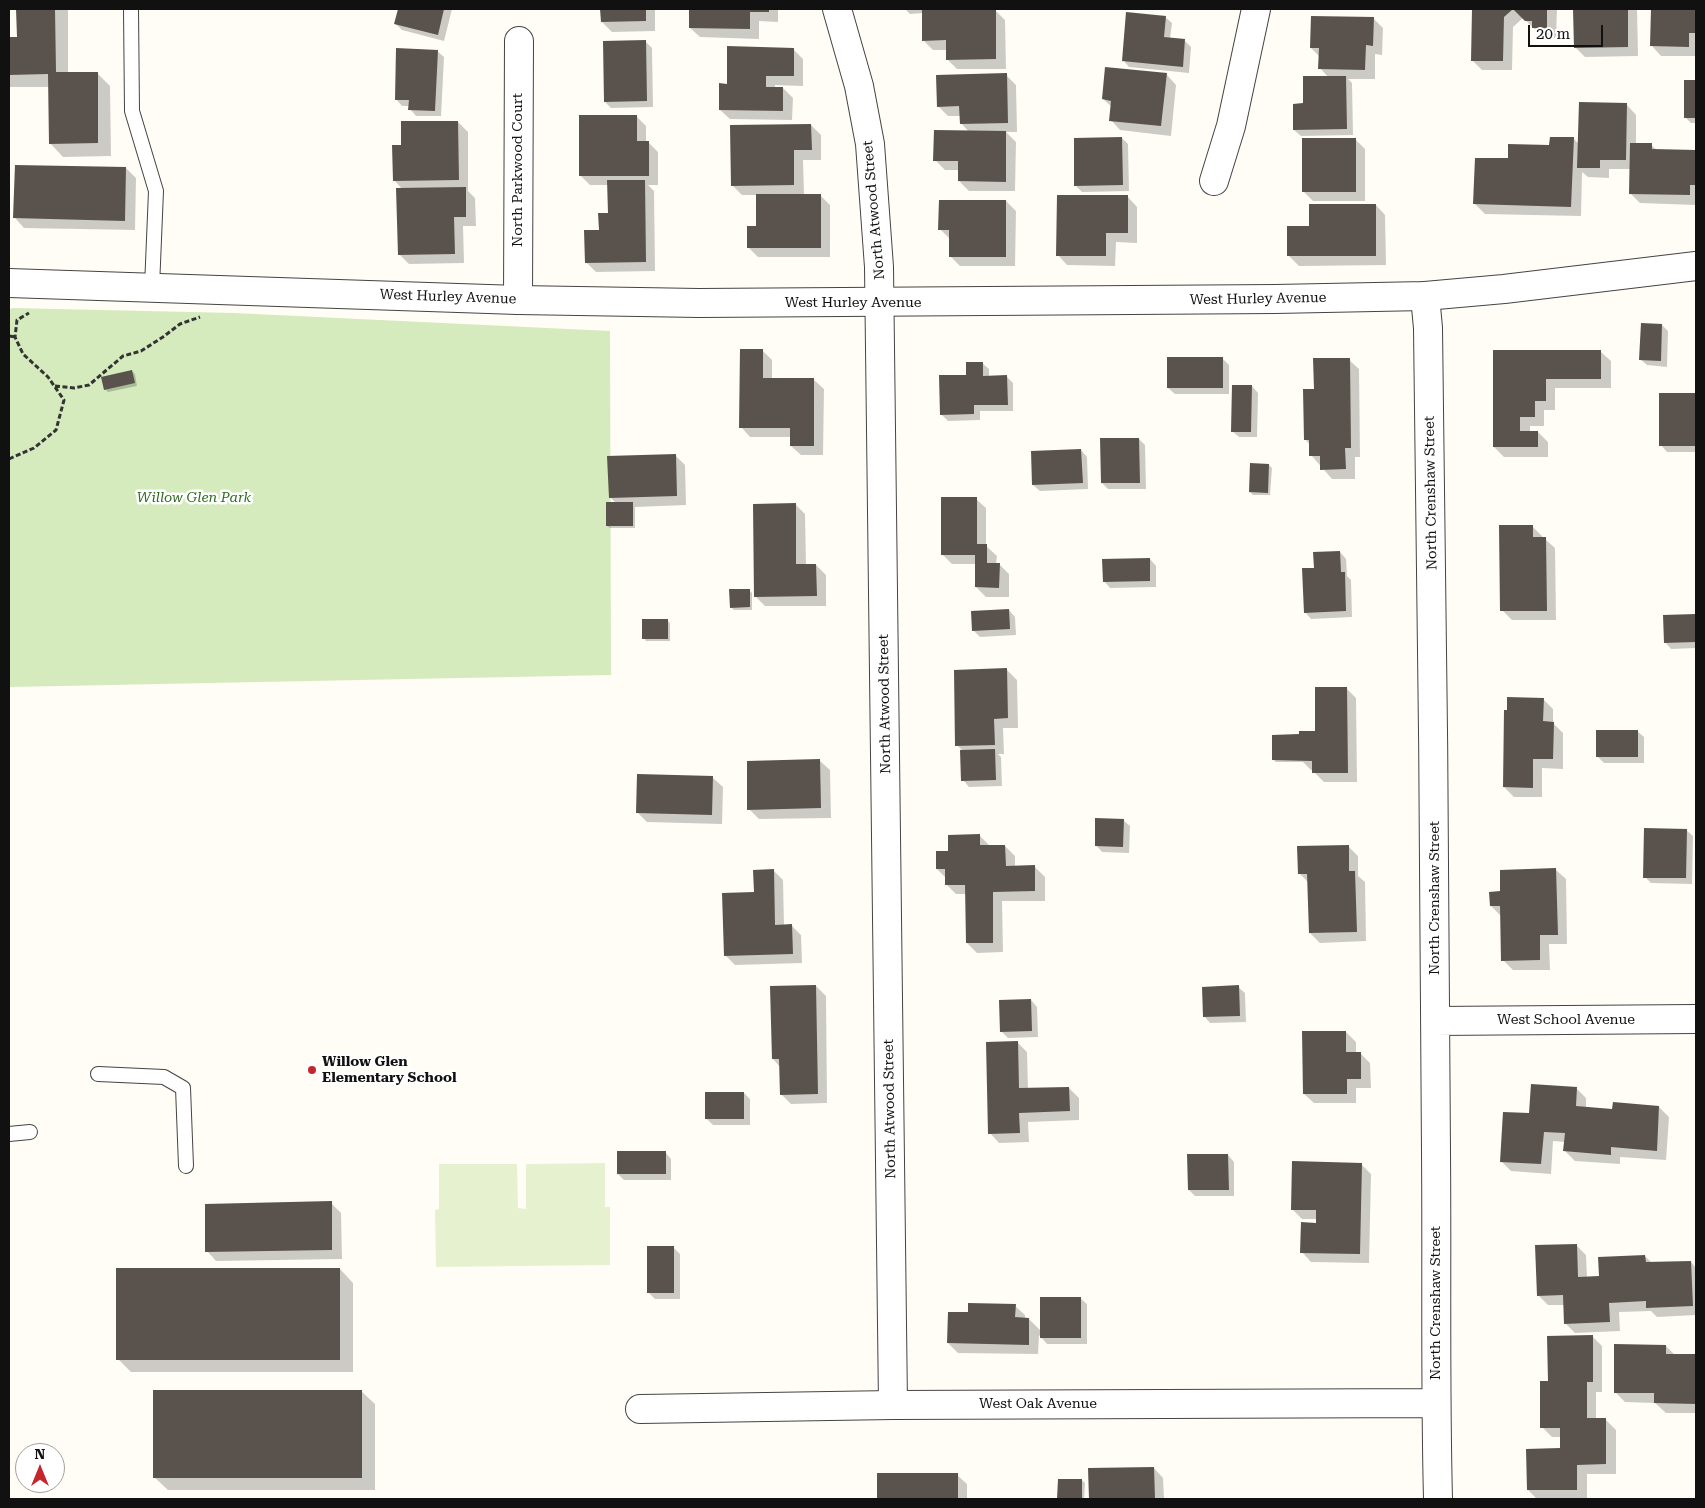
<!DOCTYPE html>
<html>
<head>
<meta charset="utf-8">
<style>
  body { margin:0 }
  #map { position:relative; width:1705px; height:1508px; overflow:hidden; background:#fffdf5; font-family:"Roboto Serif",serif }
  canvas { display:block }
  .frame { position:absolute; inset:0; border:10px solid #111; pointer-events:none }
  .north { position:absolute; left:15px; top:1443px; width:50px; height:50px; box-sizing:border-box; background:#fff; border:1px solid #a0a0a0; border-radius:50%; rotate:0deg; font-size:14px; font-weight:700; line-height:20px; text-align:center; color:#111 }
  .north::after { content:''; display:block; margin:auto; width:18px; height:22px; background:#c4262e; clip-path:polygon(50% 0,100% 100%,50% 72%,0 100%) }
  .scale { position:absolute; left:1528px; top:25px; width:75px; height:22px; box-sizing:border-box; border:2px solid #111; border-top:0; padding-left:6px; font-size:15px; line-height:18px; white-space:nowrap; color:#111; -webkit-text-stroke:4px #fff; paint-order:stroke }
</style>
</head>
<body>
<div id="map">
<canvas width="1705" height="1508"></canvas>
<div class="frame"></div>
<div class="north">N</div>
<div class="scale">20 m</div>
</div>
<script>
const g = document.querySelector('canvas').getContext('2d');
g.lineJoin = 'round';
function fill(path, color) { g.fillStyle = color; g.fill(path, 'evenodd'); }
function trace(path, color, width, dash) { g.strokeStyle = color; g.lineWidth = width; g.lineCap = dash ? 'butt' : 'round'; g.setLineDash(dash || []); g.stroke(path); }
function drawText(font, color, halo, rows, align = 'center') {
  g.font = font + ' "Roboto Serif",serif'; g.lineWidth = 5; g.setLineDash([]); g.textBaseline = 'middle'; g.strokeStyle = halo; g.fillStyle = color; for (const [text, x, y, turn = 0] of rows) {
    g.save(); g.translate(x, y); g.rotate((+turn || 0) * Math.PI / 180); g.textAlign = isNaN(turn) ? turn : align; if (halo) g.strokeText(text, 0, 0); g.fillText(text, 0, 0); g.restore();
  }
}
fill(new Path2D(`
  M12,308l222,5 376,18 1,344 -602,12v-377z`), '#d5ebbd');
fill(new Path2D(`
  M605,1163v44h5v58l-174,2 -1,-57 4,-1v-45h78l1,44 8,1v-45z`), '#e6f2cf');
fill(new Path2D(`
  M18,9h50v64h29l13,13 1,70 -48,1 -13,-14v-56h-41v-49h9z
  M400,9h52l-8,32 -42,-11 -6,-6z
  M602,9h53v22l-43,1 -10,-10z
  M691,9h87v13l-19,-1v18l-59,-2 -10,-9z
  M905,9l90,1 10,10 1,49h-49l-10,-10v-9h-14l-10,-10v-27l-13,1z
  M1473,9h84l-1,29 -13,-1 -20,-19 -10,9 -1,43h-30l-10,-10z
  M1575,9h62l1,47 -53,1 -10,-10z
  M1652,9h44v47h-35l-9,-10z
  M1165,17l7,6 -2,16 15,2 6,6 -2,26 -60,-6 -6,-7z
  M1373,18l10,10 -1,27 -7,-1v25h-27l4,4 1,52 -52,1 -7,-6 11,-25 23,-28 -8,-9v-11l-9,-9z
  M645,41l7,7 1,59 -42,1 -6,-6z
  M793,49l10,10v27l-28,-1v3h8l10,10 -1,22 -62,-1 -10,-9 8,-25z
  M437,51l7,6 -3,59h-25l-6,-7v-3h-8l-6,-7z
  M1006,75l10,10 1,47h-11l10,10 -1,49h-46l-10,-10v-11h-14l-10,-10 34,-28 -8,-9v-7h-13l-10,-10z
  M1167,75l9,10 -5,51 -51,-6 -9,-10 1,-13 -9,-8z
  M1685,81h11v42h-5l-6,-6z
  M1627,105l9,10v29l15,1 6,5 39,1v54l-56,-2 -10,-10 1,-24h-22v9l-21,-1 -6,-5 -1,44 -96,-2 -10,-10 34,-44 64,-22 6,6z
  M636,116l10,10v17h3l9,9v33h-10l6,6 1,80 -59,1 -10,-10 23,-47 -1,-30h-18l-10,-10z
  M458,122l10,10v59l7,7 1,28h-13l1,37 -55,1 -10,-10 4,-64 -9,-10 9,-34z
  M811,125l10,10v25h-18l1,35h16l10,10v52h-72l-10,-10 9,-20v-32h-15l-10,-10z
  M1122,138l6,6 1,47 -47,1 -7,-7z
  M1355,139l10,10v52h-52l-10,-10z
  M126,168l10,10 -1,52 -111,-2 -9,-10z
  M1128,197l9,10v36l-21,-1 -1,24 -48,-1 -9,-10z
  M1006,201l10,10 -1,55h-55l-10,-10v-17l-10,-10z
  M1376,205l9,10 1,50 -87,1 -10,-10 21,-28z
  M1662,325l6,6 -1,36 -20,-2 -7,-6z
  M762,350l10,10v19l42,1 10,9 -1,66h-22l-10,-9v-9h-41l-9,-10z
  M1494,352h107l10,9v27h-56v22h-11v16h-14v6h8l10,10v15h-44l-10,-10z
  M1223,359l6,6v29h-54l-7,-6z
  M1349,360l10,9 1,88h-5v22h-23l-21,-24 -1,-10 -5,-6 10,-48z
  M982,363l7,6v8h18l6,6v28h-33v9l-32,1 -7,-7 26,-38z
  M132,371l3,3 2,12 -29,6 -3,-3z
  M1252,386l6,7 -1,44h-18l-7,-6z
  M1661,394h35v58h-29l-6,-7z
  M1139,439l6,6 1,44h-38l-6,-6z
  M1081,450l6,7 1,32 -48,2 -7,-6z
  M675,455l10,10 1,40 -51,2v21h-25l-3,-2 9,-23 -6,-6z
  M1269,465l3,3 -2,27h-17l-3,-3z
  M976,499l10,9v38l11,10 -1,8h3l10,10v23h-23l-10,-10v-23h-24l-10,-10z
  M795,504l10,10 1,51h10l10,10v31h-61l-10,-10z
  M1532,526l10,10v3h3l10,9 1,72h-44l-10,-10z
  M1340,552l6,7 1,17 4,4 1,37 -41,2 -6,-7 10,-43z
  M1150,559l6,7v21l-46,1 -6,-7z
  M749,590l3,3v17h-18l-3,-3z
  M1009,610l6,7 1,18 -36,2 -6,-6z
  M1696,615v33l-25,1 -6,-7 -1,-26z
  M667,620l3,3v18h-24l-2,-3z
  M1007,670l10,10 1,48h-15l1,26h-6l3,3 1,29 -33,1 -6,-7 -1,-30 -5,-5z
  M1346,688l10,10 1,84h-33l-10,-10v-2h-3l-8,-8h-27l-3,-3 25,-23 18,-4z
  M1543,699l10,10v14l10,10v36l-21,-1v29h-28l-10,-10z
  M1637,731l7,6v26h-40l-7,-7z
  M820,761l10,9 1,48 -72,1 -10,-10z
  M713,778l10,9 -1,37 -75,-2 -10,-10z
  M1123,820l7,6 -1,27 -27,-1 -6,-7z
  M1686,830l7,6 -1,48 -41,-1 -6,-6z
  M979,835l10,10 16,1 10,10v11h20l10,10v24h-43l1,51 -26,1 -10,-10v-49h-11l-10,-10v-6l-9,-9z
  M1348,846l10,10v20l7,6 1,59 -46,2 -10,-10 -1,-50 -10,-10z
  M773,870l10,10 1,46 7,-1 10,10 1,28 -67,2 -10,-10 30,-62z
  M1556,870l10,9 1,65h-18l1,26h-37l-10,-10 -2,-44 -10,-10 10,-14z
  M816,986l10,10 1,107 -36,1 -10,-10 -1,-27 -7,-8z
  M1238,987l7,6 1,29 -36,1 -6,-7z
  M1031,1000l6,7 1,30 -30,1 -7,-7z
  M1346,1032l10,10v11h4l10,10 1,25h-15v15h-42l-10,-9z
  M1017,1042l10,10 1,37 41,-1 10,10v22l-51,2 1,20 -30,1 -9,-10z
  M1576,1088l10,10v10l27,2 46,-3 10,10 -3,43 -46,-3v7l-45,-3 -10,-10v-9l-12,-1 -2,33 -40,-3 -10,-10 29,-46z
  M744,1093l6,6v26h-37l-6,-6z
  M665,1152l6,7v21h-47l-6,-6z
  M1228,1155l6,7v34h-39l-6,-6z
  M1361,1164l10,10 -2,89 -58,-1 -9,-10 15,-28v-5h-15l-10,-10z
  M331,1203l10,10 1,46 -126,2 -9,-10z
  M1576,1245l10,10 1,23 13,-1 45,-21 7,7 39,-1 5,6v47l-39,2 -6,-6 -32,1 1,19 -45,2 -10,-10 -1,-18h-16l-10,-10z
  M674,1248l6,6v45h-25l-6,-6z
  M340,1269l13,14v89h-222l-13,-13z
  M1080,1298l7,6v40h-40l-8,-9 -1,19 -80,-1 -10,-10 22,-29 45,-8 10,9v4h4l12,12z
  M1592,1336l10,10v46h-6v28h10l10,10v44h-29v25h-50l-9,-9 33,-40v-13h-9l-10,-10 7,-45z
  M1666,1346l9,9 21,1v57h-30l-11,-10 -30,-1 -10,-10z
  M361,1391l14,13v86h-207l-14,-13z
  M1154,1468l9,10 1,21h-74v-30z
  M878,1474l79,1 10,9v15h-89z
  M1059,1480h23l3,3 -1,16h-25z`), '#0003');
fill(new Path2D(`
  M16,9h39l1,63h42v71l-49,1 -1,-70 -39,1v-38h8z
  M398,9h46l-6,26 -44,-11z
  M600,9h46v12l-45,1z
  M689,9h80v3h-19v17l-61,-1z
  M981,9h15v50l-50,1v-20l-24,1v-31z
  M1472,9h75v19h-15v-7h-7l-12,-12 -9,8 -1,44h-32z
  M1573,9h55v38l-54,1z
  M1651,9h45v24h-7v14l-39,-1z
  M1126,12l40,4 -2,21 21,2 -2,28 -61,-6z
  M1311,16l63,1 -1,29 -7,-1 -1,25 -47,-1 1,-21h-9z
  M646,40l1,61 -43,1 -1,-61z
  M727,46l67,2v28h-28v11h17v24l-64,-1v-27l8,1z
  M396,48l42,2 -3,61 -27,-1 1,-10h-14z
  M1105,67l62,6 -6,53 -52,-5 2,-20 -9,-2z
  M1007,73l1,50 -48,1 -1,-18 -22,1 -1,-32z
  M1303,76h43l1,53 -54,1v-26l10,-1z
  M1684,80h12v38h-12z
  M1579,102l48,1 -1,57h-26v8h-23z
  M579,115h58v26h12v35h-70z
  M401,121h57l1,59 -66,1 -1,-36h9z
  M811,124l1,26h-18v35l-63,1 -1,-61z
  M934,130l72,1v51l-48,-1v-20h-25z
  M1122,137l1,48 -49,1v-48z
  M1550,137h24l-3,70 -98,-3 2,-46h33v-14l41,1z
  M1302,138h54v54h-54z
  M1630,143h22v6l44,1v35h-6v10l-61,-1z
  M15,165l111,2 -1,54 -112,-3z
  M607,180h38l1,82 -61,1 -1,-33h15l-1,-17h10z
  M466,187v30h-12l1,37 -57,1 -2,-67z
  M756,194h65v54h-74v-22h9z
  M1057,195h71v38h-22v23h-50z
  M939,200h67v57h-57v-27h-11z
  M1309,204h67v52h-89v-30h22z
  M1641,323l21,1 -1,37 -22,-1z
  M740,349h23v29h51v68h-24v-18h-51z
  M1493,350h108v29h-55v22h-11v16h-15v14h18v16h-45z
  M1167,357h56v31h-56z
  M1313,358h37l1,90h-6l1,21 -26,1v-14h-11v-16h-5l-1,-51h11z
  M966,362h17v14l24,-1 1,30h-34v9l-34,1 -1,-40h27z
  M132,370l3,13 -31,7 -3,-13z
  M1232,385h20l-1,47h-20z
  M1659,393h37v53h-37z
  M1100,438h39l1,45h-39z
  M1081,449l2,34 -51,2 -1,-34z
  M676,454l1,42 -68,2 -2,-42z
  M1250,463l19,1 -1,29 -19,-1z
  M941,497h36v47h10v19h13l-1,25 -24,-1v-32h-34z
  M606,502h27v24h-27z
  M796,503v61h20l1,32 -63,1 -1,-93z
  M1499,525h34v12h13l1,74h-47z
  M1340,551l1,21h4l1,39 -42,2 -2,-45h12l-1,-16z
  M1150,558v23l-47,1 -1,-23z
  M729,589h21v18l-20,1z
  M1009,609l1,20 -38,2 -1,-20z
  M1696,614v28l-32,1 -1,-28z
  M642,619h26v20h-26z
  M1007,668l1,50 -14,1 1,26 -40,1 -1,-76z
  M1315,687h32l1,86h-36v-12l-40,-1v-25l27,-1v-3h16z
  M1507,697l37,1 -1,23 11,1 -1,37h-20v29l-30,-1 1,-77h3z
  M1596,730h42v27h-42z
  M995,749l1,31 -35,1 -1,-31z
  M820,759l1,49 -74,2v-49z
  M637,774l76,2 -1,39 -76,-2z
  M1095,818l29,1 -1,28 -28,-1z
  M1644,828l43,1 -1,49h-43z
  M980,834v11h25l1,21 29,-1v26l-42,1v51h-27l-1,-58h-20v-16h-9v-18h12v-16z
  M1349,845v26h6l2,61 -48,1 -2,-59h-9l-1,-28z
  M1556,868l2,67h-18v25l-39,1 -1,-55h-10l-1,-14 11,-1v-21z
  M774,869l1,56 17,-1 1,30 -69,2 -2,-63 32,-1 -1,-22z
  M816,985l2,109 -38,1 -1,-36h-7l-2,-73z
  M1239,985l1,31 -37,1 -1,-30z
  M1031,999l1,32 -32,1 -1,-32z
  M1302,1031h44v21h15v27h-14v15h-44z
  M1018,1041l1,47 50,-1 1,24 -51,2 1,20 -32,1 -2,-92z
  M1531,1084l46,3 -1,19 36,3 1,-7 46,4 -2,45 -46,-4v8l-48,-4 2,-18 -21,-1 -3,32 -41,-2 3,-50 26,1z
  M705,1092h39v27h-39z
  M617,1151h49v23h-49z
  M1187,1154h41l1,36h-41z
  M1292,1161l70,2 -2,91 -60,-1 1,-31 15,1v-13h-25z
  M332,1201v49l-127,2v-48z
  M1577,1244l1,33 21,-1 -1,-19 47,-2 1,7 45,-1 2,45 -47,2v-7l-37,2 1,19 -46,2 -1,-29 -26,1 -2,-51z
  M647,1246h27v47h-27z
  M116,1268h224v92h-224z
  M1040,1297h41v41h-41z
  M968,1303l48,1 -1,13 14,1v27l-82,-2 1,-31h20z
  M1593,1335v47h-6v36h19v46l-29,1v25h-50l-1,-41 34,-1v-20h-20v-47h8l-1,-45z
  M1614,1344l52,1v9h30v50l-42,-1v-10h-40z
  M153,1390h209v88h-209z
  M1154,1467l1,32h-66l-1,-31z
  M877,1473h81v26h-81z
  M1058,1479h24v20h-25z`), '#5a524d');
const service = new Path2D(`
  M131,9l1,102 24,80 -4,96
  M98,1074l66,3 19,11 3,78
  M9,1134l21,-2`);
const minor = new Path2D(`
  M837,9l22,77 11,58 9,123 14,1138
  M1214,181l17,-55 25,-117
  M1425,296l3,32c5,275 6,549 8,824 1,116 -1,232 2,347
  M518,300l1,-259
  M1435,1021l261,-2
  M640,1409l253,-4 543,-2`);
const tertiary = new Path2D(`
  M9,283l509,17 181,3 576,-4 150,-3 79,-7 192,-23`);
trace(service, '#444', 16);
trace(minor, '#444', 30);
trace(tertiary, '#444', 30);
trace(new Path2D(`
  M9,336l6,1
  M55,386l19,2 15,-3 34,-29 18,-5 22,-14 17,-13 20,-7
  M9,459l25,-11 22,-18 8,-30 -16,-23 -25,-23 -8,-17 2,-17 12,-7`), '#333', 3, [5, 2.5]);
trace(service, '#fff', 14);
trace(minor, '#fff', 28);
trace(tertiary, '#fff', 28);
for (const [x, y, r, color] of [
  [312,1070,5,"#c4262e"]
]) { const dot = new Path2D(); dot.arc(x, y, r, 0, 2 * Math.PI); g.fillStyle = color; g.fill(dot); trace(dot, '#fff', 2); }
drawText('14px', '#111', '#fff', [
  ["North Parkwood Court",518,170,-90],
  ["North Atwood Street",874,210,-95],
  ["West Hurley Avenue",448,297,2],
  ["West Hurley Avenue",1258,299,-1],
  ["West Hurley Avenue",853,303],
  ["North Crenshaw Street",1431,493,-91],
  ["North Atwood Street",885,704,-91],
  ["North Crenshaw Street",1435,898,-90],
  ["West School Avenue",1566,1020],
  ["North Atwood Street",890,1109,-91],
  ["North Crenshaw Street",1436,1303,-90],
  ["West Oak Avenue",1038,1404]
]);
drawText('italic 14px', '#2f6b1f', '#fff', [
  ["Willow Glen Park",194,498]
]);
drawText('bold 14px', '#111', '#fff', [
  ["Willow Glen",322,1062],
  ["Elementary School",322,1078]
], 'left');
</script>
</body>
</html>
